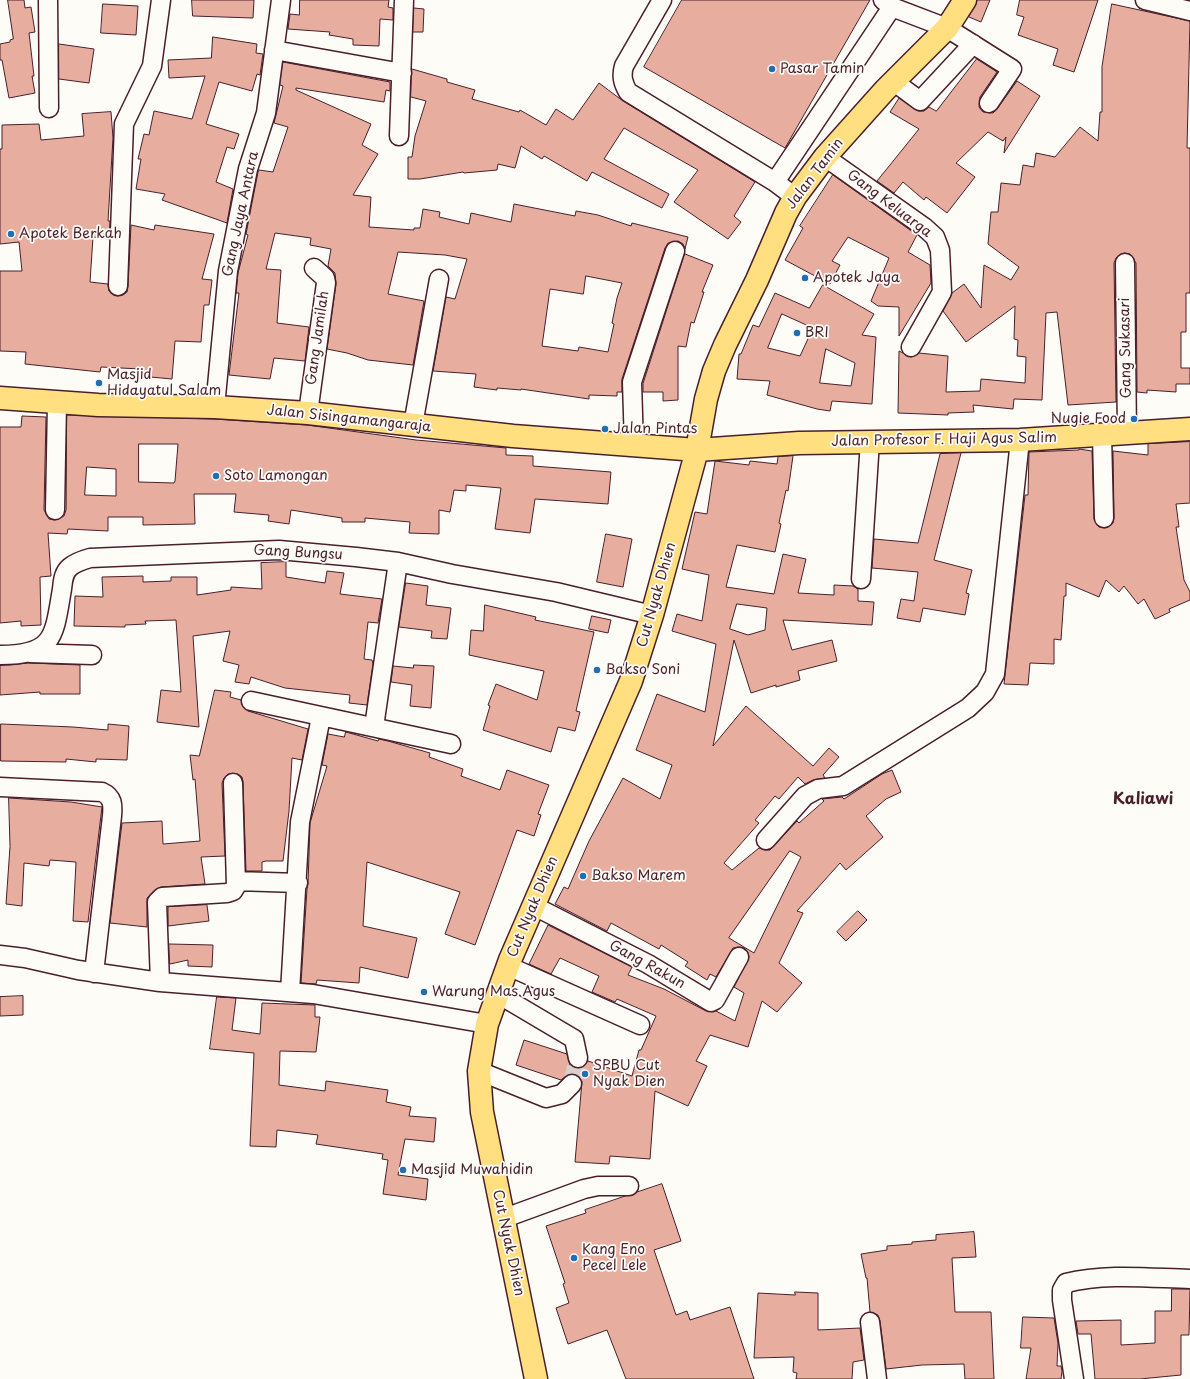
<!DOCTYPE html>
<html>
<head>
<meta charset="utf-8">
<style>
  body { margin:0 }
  canvas { display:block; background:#fdfcf7 }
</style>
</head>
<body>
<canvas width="1190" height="1379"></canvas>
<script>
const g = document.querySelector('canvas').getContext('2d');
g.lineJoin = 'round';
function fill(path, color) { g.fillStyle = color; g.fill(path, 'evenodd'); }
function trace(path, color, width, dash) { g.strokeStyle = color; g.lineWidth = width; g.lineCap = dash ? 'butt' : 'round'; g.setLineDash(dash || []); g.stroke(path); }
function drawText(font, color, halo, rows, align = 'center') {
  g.font = font + ' "Playpen Sans",sans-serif'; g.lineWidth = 3.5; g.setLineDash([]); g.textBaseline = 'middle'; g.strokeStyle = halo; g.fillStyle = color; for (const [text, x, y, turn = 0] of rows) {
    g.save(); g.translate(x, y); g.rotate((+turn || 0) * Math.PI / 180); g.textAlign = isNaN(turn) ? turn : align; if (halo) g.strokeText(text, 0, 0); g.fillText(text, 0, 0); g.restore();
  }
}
const building = new Path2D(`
  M8,0h16l1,8 6,-1 4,25 -6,1 5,43h-2l3,17 -26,5 -7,-38h-2v-16l10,-2v-2l3,-1z
  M192,0h62l-1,18 -60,-2z
  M300,0h89l-1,7 5,1v12l-13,-1 -1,27 -26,-1v-6l-24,-4 1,-3 -42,-3 2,-15 9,1z
  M682,0h188l-85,148 -141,-81z
  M977,0h13l-9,22 -12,-5z
  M1020,0h78l-24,72 -21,-7 5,-16 -40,-14 6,-18 -7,-2z
  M103,4l35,2 -2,29 -35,-2z
  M1112,4l78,17 -3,127h3v145h-4v39h-5v36h9v16h-14v8l-29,-2v3l-10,-1 -1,-129 -6,-9 -6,-1 -8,5 -2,5 2,139 -48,3 -11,-93 -11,1 -4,87 -28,-1 -1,10 -40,-4 1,7 -26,1v2l-50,-2 1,-62 12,6 8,-4 29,3 -2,36 34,-1 1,-12 44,4 1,-26 -9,-1 1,-16 -4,-1 1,-33 -49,36 -23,-31 9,-18 12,-9 17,24 3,-43 27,15 8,-13 -31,-23 3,-32h7l3,-29 19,2 3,-20 11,2 2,-14 19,4 25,-30 18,14 2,-29h2v-45z
  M414,8l10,1 -1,23h-10z
  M213,37l44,7 -1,9 7,1 -3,21 -3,-1 -5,17 -33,-9 -13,42 33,10 -5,15 -7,-2 -11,35 17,7 -6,34 -65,-23 3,-6 -29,-5 5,-30h-3l6,-25 5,1 5,-24 38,8 13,-43 -36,2 -1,-18 43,-2z
  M59,44l35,5 -5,34 -30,-4z
  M977,59l20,13 -17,25 -1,10 4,5 10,1 4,-4 20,-28 23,15 -36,57 2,-16 -3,4 -15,-9 -32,31 19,14 -28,36 -21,-16 -2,3 -21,-18 -9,11 -17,-12 42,-52 -29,-17 9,-14 19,13h6l5,-4 7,4z
  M283,62l107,20v9l-4,-1 -2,12 -88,-14v2l75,34 -9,21 16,9 -25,41 18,2 -2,30 45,3v-2h6l3,-19 17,3 -1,5 30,7 2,-11 40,9 3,-18 61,12 1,-5 22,4 33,11 1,-3 56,14 -3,12 -2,-5 -5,-3 -10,2 -3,5 -43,131v13h-5v4l-28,-1v4l-68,-10v1l-24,-2v2l-23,-3 2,-13 -43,-3 13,-74 9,2 12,-40 -22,-4 -47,-3 -10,42 36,7 -11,64 -45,-5 -21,-7 -20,-4 9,-65 -1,-11 -7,-7 3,-17 -21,-4 1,-7 -36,-5 -9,36 15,1 -4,53 32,4 -4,34 -31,-3 -4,21 -41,-4 10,-82h-3l2,-20 10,-38 -2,-1 12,-62 1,-2 14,2 15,-45 -14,-4 9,-37 -3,-1zM586,276l36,7 -5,15 -5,25 2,1 -6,28 -29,-5 -1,4 -36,-5 8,-57 33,5z
  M412,69l35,10v3l28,8 -3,9 47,13 1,-2 26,15 10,-16 17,11 26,-37 24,18 132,81 -21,34 7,6 -13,17 -54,-37 24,-32 -74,-42 -20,31 65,35 -7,14 -70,-36 -5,9 -43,-25 -2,3 -21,-13 -6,22 -17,-4 -1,6 -33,3 -1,-1 -43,7h-12v-22h4l3,-21 11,-35 -15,-4z
  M111,112l2,26 -5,83h2l-1,18 -16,-2 -3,45 18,2 1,7 8,5 6,-1 4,-3 1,-6 3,-61 23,5 1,-5 59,9 -12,45 10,1 -3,25h-5l-3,37 -26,-1 -3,38 -32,-3 1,-7 -40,-2 -1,5 -75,-8 1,-12 -26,-1v-80h22l-3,-29 -19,2v-95h2v-24l37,-1 2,16 43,-4 -2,-22z
  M833,175l84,60 -9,17 22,13 1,18 -32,53v-29l-21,-1 -7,-5 18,-43 -41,-21 -16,24 8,4 -10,19 -45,-24 18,-32 -3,-2z
  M685,254l28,11 -11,27h2l-10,31 -3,-1 -5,25 -8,-1v54l-15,1v-9h-20v-8z
  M823,285l51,29 -12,21 14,2 -4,67 -40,-3 -2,10 -13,-2 -50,-14 3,-14 -33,-2 2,-25h2l12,-29 6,2 16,-34 34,15zM782,314l31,14 -13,28 -32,-8zM826,349l29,14 -4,23 -31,-3z
  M67,415l147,4 93,6 109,15 90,8v7l27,1v10l78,6 -3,32 -73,-5 -5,34 -35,-4 6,-41 -35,-3v6l-12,-1 -4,22 -11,-2v24l-30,-1 1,-11 -45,-4v4h-23v-4l-51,-8 -2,14 -21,-3 1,-6 -35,-3 2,-18h-42l1,30 -52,1v-8h-35v14l-40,-2 -1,5 -19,-1 3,43 -11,1 1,48 -20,1v-5l-21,2v-196h21l1,-11 24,1 -2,93 5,9 6,1 9,-4 2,-6zM139,444h39l-3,37 -1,2 -35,-1zM87,467l29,2v27l-31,-1z
  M1190,442v61l-14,1 3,23h-3l8,53 6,12v8l-21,9 1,3 -15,7 -11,-20 -6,5 -14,-18 -5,6 -13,-12 -7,17 -33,-14v13h-2l-3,44 -7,-1v25l-24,-1 -2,22 -24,-1 21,-189h3l1,-43 50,-2v-1l13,2 2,68 5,8 6,1 8,-5 1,-5 -1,-67 35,4v-11z
  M961,453l-27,107 38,10 -6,23 3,1 -4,21 -42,-7 -3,14 -23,-4 4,-19 13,2 4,-29 -46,-4 2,-29 44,4 22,-89z
  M793,456l-5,35 -2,-1 -7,33 2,1 -6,28 -38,-7 -11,42 48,7 9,-40 23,5 -8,34 36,2v-10l19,1 5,3v12l16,1 -2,23 -89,-5 9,30 40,-10 5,21 -39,10 2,9 -24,7v-2l-25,8 -17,-53 -21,106 33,-40 67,60 16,-18 10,9 -16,18 2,3 -12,2 -8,4 -7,-7 -19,22 -4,-3 -20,24 4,3 -35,40 8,7 27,-22 5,2h6l27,-29 2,2 25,-22 -2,-2 20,-2 2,2 38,-25 10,-4 9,22 -15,7 -20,17 17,21 -37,33 -6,-7 -43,48 6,2 -24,50 23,20 -25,29 -15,-11 -14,46 -38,-12 -14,26 11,5 -19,40 -33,-15 -5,68 -40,-3 -1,8 -34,-2 7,-81 -8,-7h-5l-8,6 -45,-15 8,-25 43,14 3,11 4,3h7l7,-7 44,15 7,-26h2l15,-34 -39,-17 -2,3 -23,-10 7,-16 -39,-18 -9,16 -22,-10 19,-39 84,42 -4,8 36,14 42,22h10l19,10 9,-28 -10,-6 15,-30 -1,-5 -4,-4 -6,-1 -5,1 -17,29 -6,-3 -3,6 -22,-14 3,-4 -27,-17 -2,4 -48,-26 -4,8 -52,-27 9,-17 4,2 21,-48 34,-63 37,21 12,-34 -36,-15 21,-56 48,18 11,-68 -44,-13 5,-17 25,7 7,-46 -27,-6 13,-57 12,2 8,-53 34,4 1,-4 27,3 1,-7zM737,604l30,4 -2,22 -17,5 -18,-6zM790,851l11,6 -47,96 -25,-15z
  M606,534l26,5 -9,48 -26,-5z
  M286,562v15l39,6 2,-12 17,2 -4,21 42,5 -4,24 -10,-1 -4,37 8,1 1,4 -6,41 -18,-2 1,-8 -65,-7 -34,-11 -2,7 -14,-2 4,-17 -16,-4 7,-30 -37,5 6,91 -42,-5 4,-32 20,2 -5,-72 -31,1 1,3 -21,1v2l-51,-1 1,-30 28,1 -1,-20 41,-1v6l28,-1v-4h26v18l34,-5v-3l31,2 -1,-26z
  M406,583l22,3 -2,19 25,3 -4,31 -16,-1 1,-7 -33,-4z
  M485,605l51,12 -1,3 59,12 -18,79 4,1 -5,19 -17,-4 -7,25 -68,-22 7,-24 -2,-1 8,-21 41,16 7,-29 -75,-16 2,-25 12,1z
  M592,616l19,4 -3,13 -19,-4z
  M29,663l51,2v29h-40v-2l-40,3v-29z
  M414,665l20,1 -3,42 -21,-2 2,-21 -21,-3 2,-16 20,2z
  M215,690l16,2 -1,5 11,3 3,8 4,3 60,18 -6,31 -10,-2 -3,53 -6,50h-17l-4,1v9h-16l-3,-89 -1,-5 -4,-3h-10l-4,4 -2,5 3,73 -24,1 4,27 -44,3 -6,3 -8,8v29l-37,-4 12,-100 40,-2 1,23 37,-3 -5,-62 -2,1 -3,-25 9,1z
  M1,724l72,3 35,3v-6l21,2 -2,34 -31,-1v3l-30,-3v3l-65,-1z
  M346,732l32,9 1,-2 9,2 42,12 -1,4 34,12 -2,7 39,14 7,-20 42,15 -11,29 3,1 -7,21 -17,-6 -42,115 -30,-11 15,-42 -93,-30 -4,64 54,12 -9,40 -48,-11 -1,16 -42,-3 -1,4 -15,-1 6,-94 1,-5 2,-61 17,-57 -5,-1 6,-31 16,3z
  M9,798l62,4 31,5 -14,115 -15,-1 3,-59 -26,-2 -1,6 -25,-3 -2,43 -16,-2 4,-57z
  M207,905l2,16 -41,5v-19z
  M858,911l9,9 -21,21 -9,-9z
  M169,944l44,1 -1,22 -24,-1v-6l-18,4z
  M23,996v19l-23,1v-19z
  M217,997l19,1 -4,32 28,4 2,-31 53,2v12h5l-4,35 -36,-1 -1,34 46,6 1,-10 62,9 -2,12 25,5 -2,9 27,2 -2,24 -29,-3 -7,36 30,4 -2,21 -43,-6 5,-34 -6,-1 1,-5 -67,-10 2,-9 -41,-5 -1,17 -26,-1 4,-93 -44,-4z
  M662,1184l19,57 -27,9 22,65 11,-4 3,9 40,-13 24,72h-128l-19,-49 -39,14 -12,-36 13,-5 -6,-19 2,-1 -19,-57 40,-13 -1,-3z
  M974,1232l2,25 -24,1 3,54h36l3,67h-29l-1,-15 -42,1 -36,4 -6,-48 -2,-6 -8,-3 -3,-34h-1l-5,-24 26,-4v-4l25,-2v-2l24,-2v-5z
  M1172,1289h18l-1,46h-8v40l-41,4h-45l-4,-45h-13l-2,-13 45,-1v25l34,-2v-32h16z
  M795,1292l23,1v37l42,-2 4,32 -11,2 -1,17h-56l1,-6 -4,-1 1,-15 -40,1 4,-65 37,2z
  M1023,1317l31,1 4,25 -1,23h4l1,5 -1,8h-35l5,-31h-10z`);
fill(building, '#e7aea0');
trace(building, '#4a1f2b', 1);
trace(new Path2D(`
  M572,1084l6,-26`), '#d9d0ce', 18, [18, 9]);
const minor = new Path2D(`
  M48,0l1,108
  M662,0l-38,66c-3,10 -1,17 4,26l147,90 20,15
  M883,0l9,7 55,21 65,41 -23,34
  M1145,0l45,11
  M274,50l128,23
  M893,81l27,20 53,-57
  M399,136l5,-136
  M825,157l99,70 11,10 5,13 2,42 -31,55
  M775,182l117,-175
  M1125,263l2,170
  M118,286l6,-162 28,-58 9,-66
  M215,407l13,-136 20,-102 18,-56 15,-113
  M308,413l18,-130 -1,-5 -11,-10
  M413,425l26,-146
  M1102,435l2,83
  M634,446l-2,-64 43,-131
  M55,510l2,-108
  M861,579l9,-138
  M30,653l62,2
  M0,655c55,0 54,-19 62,-66 1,-8 1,-16 8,-22 6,-5 13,-7 20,-9l189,-8 77,7 42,5 54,12 104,18 96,23
  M251,701l200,43
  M374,727l24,-165
  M0,787l102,5c11,5 11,13 10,24l-18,157
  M766,840l39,-44 13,-7 25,-3 125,-78 17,-16 10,-18 25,-234
  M236,881l62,2
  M534,906l114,58 63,38 4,-2 24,-43
  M0,955l25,3 53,12 82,12 153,12 174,30
  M508,966l132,59
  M160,982l-3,-80 5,-5 65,-4 6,-2 3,-5 -3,-103
  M290,992l10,-170 21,-105
  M498,994l76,45 4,19
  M479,1071l67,27 16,-4 10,-10
  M502,1219l82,-30 14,-3h31
  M870,1322l7,57
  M1074,1379l-12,-79v-10l4,-7c40,-10 84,-5 124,-4`);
const major = new Path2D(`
  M0,398l98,7 117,2 93,6 205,23 184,14 102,-7 221,-3 170,-11
  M536,1379l-54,-267 -3,-41 8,-47 23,-64 121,-279 21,-66 45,-165 9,-51 8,-28 11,-26 32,-65 29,-67 9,-16 30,-40 60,-67 62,-62 18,-28`);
trace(minor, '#4a1f2b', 21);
trace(major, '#4a1f2b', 25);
trace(minor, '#fdfcf7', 18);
trace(major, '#ffdf80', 22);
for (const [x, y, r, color] of [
  [772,69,4,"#1f6fb2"],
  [11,234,4,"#1f6fb2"],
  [805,278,4,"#1f6fb2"],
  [797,333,4,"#1f6fb2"],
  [99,383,4,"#1f6fb2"],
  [1134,419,4,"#1f6fb2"],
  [605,429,4,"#1f6fb2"],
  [216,476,4,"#1f6fb2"],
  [597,670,4,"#1f6fb2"],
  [583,876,4,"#1f6fb2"],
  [424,992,4,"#1f6fb2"],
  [585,1074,4,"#1f6fb2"],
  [403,1170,4,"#1f6fb2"],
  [574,1258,4,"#1f6fb2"]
]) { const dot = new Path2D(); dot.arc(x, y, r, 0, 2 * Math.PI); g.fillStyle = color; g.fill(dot); trace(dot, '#fdfcf7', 1.5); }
drawText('14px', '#4a1f2b', '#fdfcf7', [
  ["Pasar Tamin",780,69],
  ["Apotek Berkah",19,234],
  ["Apotek Jaya",813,278],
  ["BRI",805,333],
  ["Masjid",107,375],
  ["Hidayatul Salam",107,391],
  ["Nugie Food",1126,419,"right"],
  ["Jalan Pintas",613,429],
  ["Soto Lamongan",224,476],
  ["Bakso Soni",605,670],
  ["Bakso Marem",591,876],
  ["Warung Mas Agus",432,992],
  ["SPBU Cut",593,1066],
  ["Nyak Dien",593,1082],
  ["Masjid Muwahidin",411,1170],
  ["Kang Eno",582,1250],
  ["Pecel Lele",582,1266]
], 'left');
drawText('14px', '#4a1f2b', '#fdfcf7', [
  ["Jalan Tamin",815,174,-53],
  ["Gang Keluarga",889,204,37],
  ["Gang Jaya Antara",241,214,-78],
  ["Gang Jamilah",318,338,-82],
  ["Gang Sukasari",1126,348,-91],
  ["Jalan Sisingamangaraja",349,419,6],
  ["Jalan Profesor F. Haji Agus Salim",944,440,-1],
  ["Gang Bungsu",298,553,3],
  ["Cut Nyak Dhien",657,595,-74],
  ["Cut Nyak Dhien",533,907,-67],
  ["Gang Rakun",647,965,29],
  ["Cut Nyak Dhien",508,1243,78]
]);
drawText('bold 16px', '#4a1f2b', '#fdfcf7', [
  ["Kaliawi",1143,800]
]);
</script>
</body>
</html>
